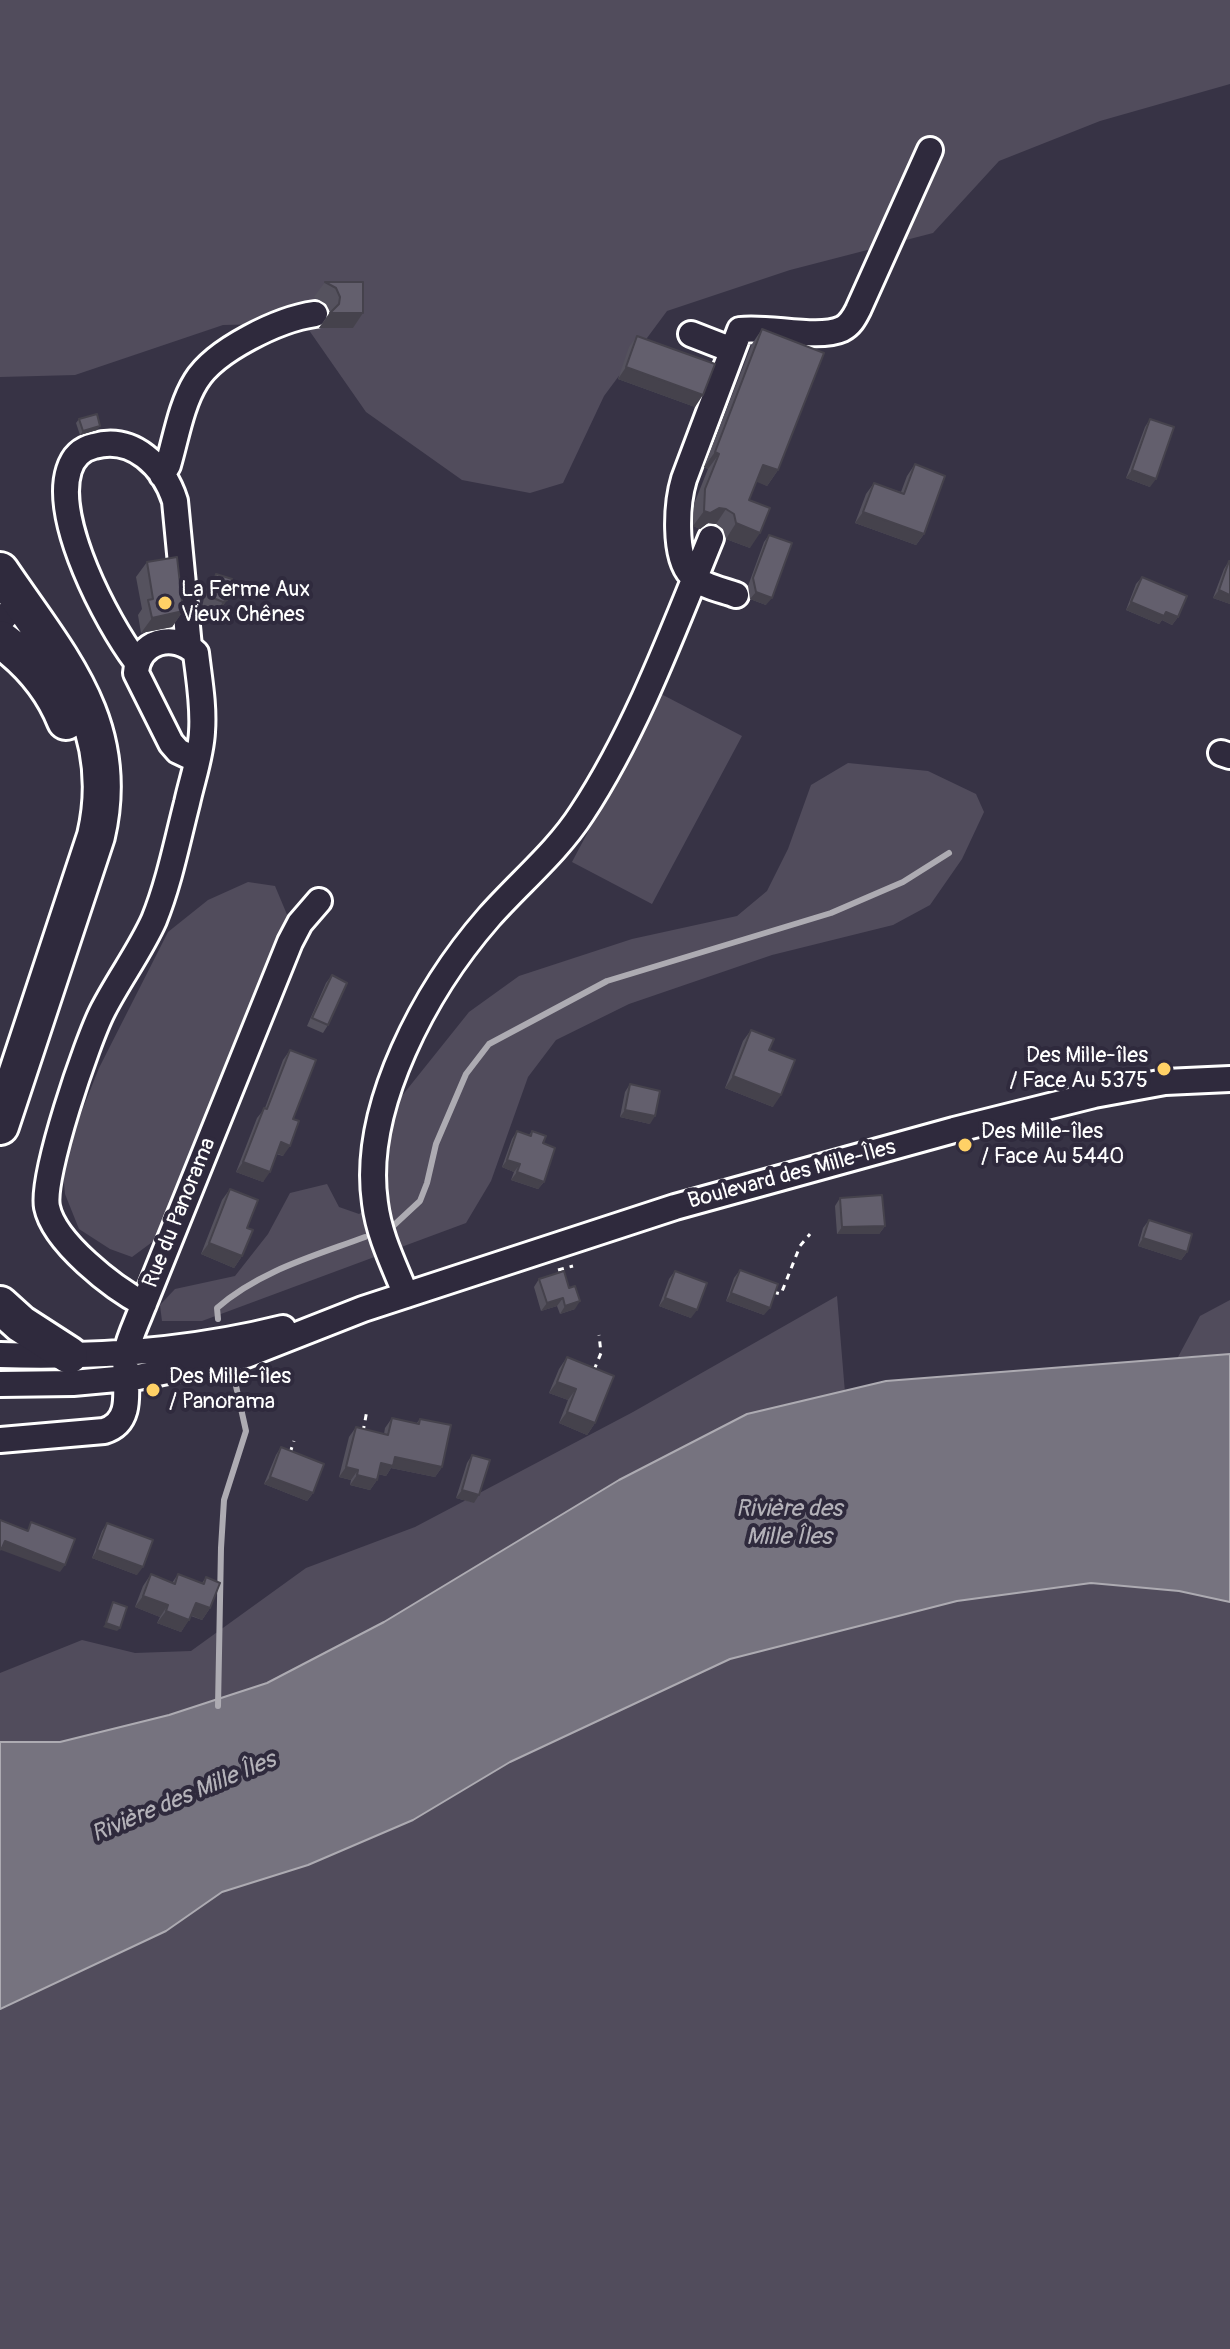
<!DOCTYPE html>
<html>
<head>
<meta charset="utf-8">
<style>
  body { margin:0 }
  canvas { display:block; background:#373345 }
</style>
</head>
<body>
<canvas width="1230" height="2349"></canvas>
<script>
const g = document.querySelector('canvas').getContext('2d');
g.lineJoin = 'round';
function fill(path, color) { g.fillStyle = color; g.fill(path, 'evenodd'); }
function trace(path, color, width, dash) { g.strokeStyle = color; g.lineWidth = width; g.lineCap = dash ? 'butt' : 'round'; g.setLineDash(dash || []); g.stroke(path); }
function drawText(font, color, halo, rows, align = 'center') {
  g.font = font + ' Pangolin,sans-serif'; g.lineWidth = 8; g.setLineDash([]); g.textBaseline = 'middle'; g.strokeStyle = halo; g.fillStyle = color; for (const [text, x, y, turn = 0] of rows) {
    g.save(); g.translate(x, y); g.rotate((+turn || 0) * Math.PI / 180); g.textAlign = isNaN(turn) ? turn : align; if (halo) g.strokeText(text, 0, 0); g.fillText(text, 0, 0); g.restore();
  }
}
fill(new Path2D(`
  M0,0h1230v84l-130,37 -101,40 -66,72 -143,37 -123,41 -63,85 -41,87 -33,10 -68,-13 -96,-68 -62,-89 -81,2 -148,50 -75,2z
  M661,694l81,42 -90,168 -80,-42z
  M848,763l80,8 48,23 8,18 -22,47 -32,46 -37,20 -121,30 -143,49 -73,36 -28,37 -37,104 -25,42 -264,98h-40l-2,-16 15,-16 60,-13 33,-42 22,-41 37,-9 12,23 20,7 27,-16 7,-91 76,-95 50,-36 113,-37 105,-23 30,-25 21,-42 23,-64z
  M248,882l27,4 13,31 -48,125 -85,198 -23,17 -22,-8 -31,-20 -14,-35 -3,-33 37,-93 69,-136 40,-32z
  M837,1296l8,97 -98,21 -128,66 -235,142 -117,61 -98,32 -109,27h-60v-69l82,-33 53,13 56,-2 115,-83 109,-41 218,-115z
  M1230,1300v54l-52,3 22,-41z
  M1091,1583l88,8 51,11v747h-1230v-340l166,-78 56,-39 86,-27 105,-45 97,-58 220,-103 227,-58z`), '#514c5c');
const water = new Path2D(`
  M1230,1354v248l-51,-11 -88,-8 -134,18 -227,58 -220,103 -97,58 -105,45 -86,27 -56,39 -166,78v-267h60l109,-27 98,-32 117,-61 235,-142 128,-66 139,-33z`);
fill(water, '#76737f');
trace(water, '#adabb2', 2);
trace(new Path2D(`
  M392,1227l28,-26 7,-18 9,-39 30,-70 23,-30 118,-63 224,-68 72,-31 46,-29
  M218,1319l-1,-11c42,-37 97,-52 148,-71
  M218,1706l3,-158 3,-48 22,-69 -10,-45`), '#adabb2', 6);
const minor = new Path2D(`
  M691,334l41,16
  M162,475l6,-10c8,-27 13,-60 28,-84 19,-31 83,-62 119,-67
  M736,595c-13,-5 -35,-9 -45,-20 -18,-19 -14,-73 -7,-96l56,-149c28,-4 78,10 102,-1 8,-4 12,-11 16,-19l72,-160
  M0,622l20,-21
  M136,661c-30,-40 -83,-141 -67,-191 4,-13 12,-21 25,-24 39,-11 70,20 81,55l14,146
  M1221,753l9,3
  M406,1295c-12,-30 -27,-59 -31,-92 -14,-96 52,-215 114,-286 31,-35 68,-65 93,-104 55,-84 91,-182 129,-275
  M144,1304c-31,-16 -90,-62 -97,-97 -6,-31 40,-166 56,-197 16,-31 37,-59 51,-90 15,-37 23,-78 33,-117 5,-23 14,-48 15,-71 2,-27 -3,-53 -6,-79 -22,-22 -58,-12 -60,20l35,70 7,8 19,9
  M0,1355c95,3 191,-4 283,-27
  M0,1384l73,-1 65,-6 108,-22 117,-46 312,-102 279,-77 140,-35 71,-13 65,-3
  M0,1440l104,-9c34,-10 18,-52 22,-78 3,-15 10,-29 15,-42l149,-369 10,-19 19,-22`);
const highway = new Path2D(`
  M0,571c58,86 122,153 96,265l-96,290
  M0,639c29,21 53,49 66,82
  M0,1305l21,19 48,31`);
trace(minor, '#fff', 30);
trace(highway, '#fff', 42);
trace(new Path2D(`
  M558,1270l15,-4
  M773,1292l8,2 19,-48 10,-12
  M594,1370l7,-17 -2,-18
  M363,1432l4,-22
  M290,1453l4,-12`), '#fff', 3, [6, 6]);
trace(minor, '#2f2a3d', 24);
trace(highway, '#2f2a3d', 36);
fill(new Path2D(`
  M325,282h38v31l-10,15h-34l11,-16 -4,-8 -12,-7z
  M762,329l16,141 -11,16 -10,-5 -8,19 1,48 -24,-9 -3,-10 -7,-5 -8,-1 -8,6 -7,-3 1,-22 14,-35 -4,-2 48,-123z
  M637,336l58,71 -77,-28 11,-32z
  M79,419l18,11 -17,5 -4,-12z
  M1150,419v68l-24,-9 19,-51z
  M915,464l9,70 -8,11 -61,-22 11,-29 8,-11 27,9 6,-16z
  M769,535l-3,70 -16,-6 -2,-13 16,-44z
  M1229,561h1v43l-17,-6 11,-29z
  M147,562l36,49 -11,16 -31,6 -3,-18 4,-6 -6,-32z
  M216,574l11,26 -11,15 -4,2 -11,-5 5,-23z
  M1142,577l36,40 -6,8 -10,-5 -3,4 -33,-14 10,-26z
  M332,975l-4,50 -5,8 -16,-7 19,-43z
  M751,1030l18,20 4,57 -48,-19 18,-47z
  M290,1050l3,69 -10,37 -7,-2 -13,28 -27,-10 21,-54 8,-10 18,-48z
  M630,1084l20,40 -30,-7 5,-25z
  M517,1131l12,4 3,-4 11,12 1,39 -6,7 -27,-9 3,-8 -12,-5 10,-28z
  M230,1189l17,39 -5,28 -8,12 -33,-14 21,-54z
  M840,1198l45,28 -6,8h-42l-2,-28z
  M1149,1220l38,32 -6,8 -43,-14 5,-18z
  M740,1270l24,45 -38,-14 8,-23z
  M675,1271l16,47 -32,-12 10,-27z
  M539,1279l36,30 -15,5 -3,-8 -16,5 -7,-24z
  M567,1357l28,66 -8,12 -28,-12 9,-23 -19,-7 10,-24z
  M392,1418l24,6 4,-5 22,48 -7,10 -44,-9 -5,8 -8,-2 -1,6 -7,10 -20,-5 1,-5 -12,-3 10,-40 7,-10 28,7 1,-6z
  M281,1447l32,46 -6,8 -43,-17 12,-29z
  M472,1455l7,40 -5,8 -18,-5 11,-35z
  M107,1523l30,52 -45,-17 10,-27z
  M151,1574l21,9 6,-9 24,9 4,-6 4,31 -8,12 -11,-4 -10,16 -24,-9 3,-6 -25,-10 8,-21z`), '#55525e');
fill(new Path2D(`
  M330,313h33l-10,15h-34z
  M626,367l77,28 -8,12 -77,-28z
  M100,426l-3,4 -17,5 3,-4z
  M715,452l4,2 -11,15 -4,-2z
  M763,465l15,5 -11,16 -15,-6z
  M1132,470l24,9 -6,8 -24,-9z
  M719,508l7,1 -10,15 -8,-1 -8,6 -7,-3 11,-15z
  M863,512l61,22 -8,11 -61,-22z
  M736,523l24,10 -10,15 -24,-9z
  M1219,590l11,5v9l-17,-6z
  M756,592l16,6 -6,7 -16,-6z
  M227,600l-11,15 -4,2 11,-15z
  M1131,602l35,10 12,5 -6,8 -10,-5 -3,4 -33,-14z
  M183,611l-11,16 -31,6 11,-15z
  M733,1076l48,19 -8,12 -48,-19z
  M625,1110l30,6 -5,8 -30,-7z
  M281,1142l9,4 -7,10 -9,-4z
  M507,1160l13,4 -6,8 -12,-5z
  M243,1162l27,10 -7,10 -27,-10z
  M517,1172l27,10 -6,7 -27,-9z
  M885,1226l-6,8h-42l5,-7z
  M1143,1238l44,14 -6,8 -43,-14z
  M209,1243l33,13 -8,12 -33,-14z
  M731,1293l39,15 -6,7 -38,-14z
  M563,1298l-6,8 -16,5 6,-8z
  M665,1298l32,12 -6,8 -32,-12z
  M580,1301l-5,8 -15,5 5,-8z
  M557,1382l19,7 -8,11 -19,-7z
  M567,1412l28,11 -8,12 -28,-12z
  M395,1457l47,10 -7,10 -44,-9 -5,8 -12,-3 7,-10z
  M346,1467l12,3 -7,10 -12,-3z
  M357,1475l20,5 -7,10 -20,-5z
  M270,1477l43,16 -6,8 -43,-17z
  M462,1490l17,5 -5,8 -18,-5z
  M5,1541l60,24 -5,7 -59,-22 -1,1v-3z
  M97,1550l46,17 -6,8 -45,-17z
  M143,1596l25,9 -8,12 -25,-10z
  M196,1603l14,5 -8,12 -14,-6z
  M166,1611l23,9 -8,12 -24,-9z
  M106,1623l14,5 -3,3 -14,-4z`), '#45424c');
const building = new Path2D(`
  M325,282h38v31h-33l9,-9 1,-7 -4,-9z
  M762,329l62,24 -46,117 -15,-5 -14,35 21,8 -10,25 -24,-10 -2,-9 -8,-5 -7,-1 -9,5 -6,-2 1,-22 14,-35 -4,-2z
  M637,336l78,28 -12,31 -77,-28z
  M97,414l3,12 -17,5 -4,-12z
  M1150,419l24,8 -18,52 -24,-9z
  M915,464l30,12 -21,58 -61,-22 11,-29 30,11z
  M769,535l23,8 -20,55 -16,-6 -3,-14z
  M177,557l6,54 -31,7 -4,-18 5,-1 -6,-37z
  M1229,561h1v34l-11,-5z
  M216,574l16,5 -5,21 -4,2 -12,-5z
  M1142,577l45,19 -9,21 -12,-5 -2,4 -33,-14z
  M332,975l15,8 -19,42 -16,-7z
  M751,1030l23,9 -5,11 26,10 -14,35 -48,-19z
  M290,1050l26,10 -23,59 6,2 -9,25 -9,-4 -11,30 -27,-10 21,-54 3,1z
  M630,1084l30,7 -5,25 -30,-6z
  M517,1131l14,5 1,-5 14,5 -3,7 12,5 -11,34 -27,-10 3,-8 -13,-4z
  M230,1189l28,11 -11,28 6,2 -11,26 -33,-13z
  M882,1195l3,31 -43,1 -2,-29z
  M1149,1220l43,14 -5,18 -44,-14z
  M740,1270l38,14 -8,24 -39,-15z
  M564,1271l5,17 6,-2 5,15 -15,5 -2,-8 -16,5 -8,-24z
  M675,1271l32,12 -10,27 -32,-12z
  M567,1357l47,19 -19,47 -28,-11 9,-23 -19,-7z
  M392,1418l27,6 1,-5 31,6 -9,42 -47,-10 -2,9 -12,-3 -4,17 -20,-5 1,-5 -12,-3 10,-40 32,8z
  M281,1447l43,17 -11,29 -43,-16z
  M472,1455l18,5 -11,35 -17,-5z
  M0,1520l28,11 3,-9 44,17 -10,26 -60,-24 -3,7h-2z
  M107,1523l46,17 -10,27 -46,-17z
  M151,1574l24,10 3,-10 26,10 2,-7 14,6 -10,25 -14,-5 -7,17 -23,-9 2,-6 -25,-9z
  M113,1602l14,5 -7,21 -14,-5z`);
fill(building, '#635f6d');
trace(building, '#45424c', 2);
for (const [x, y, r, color] of [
  [165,603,8,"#ffd166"],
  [1164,1069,8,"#ffd166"],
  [965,1145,8,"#ffd166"],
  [153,1390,8,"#ffd166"]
]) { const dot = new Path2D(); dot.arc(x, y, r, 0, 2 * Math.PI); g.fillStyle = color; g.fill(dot); trace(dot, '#2f2a3d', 3); }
drawText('22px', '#fff', '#2f2a3d', [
  ["La Ferme Aux",181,590],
  ["Vieux Chênes",181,615],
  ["Des Mille-îles",1148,1056,"right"],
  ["/ Face Au 5375",1148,1081,"right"],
  ["Des Mille-îles",981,1132],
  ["/ Face Au 5440",981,1157],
  ["Des Mille-îles",169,1377],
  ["/ Panorama",169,1402]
], 'left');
drawText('22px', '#fff', '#2f2a3d', [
  ["Boulevard des Mille-Îles",792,1175,-15],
  ["Rue du Panorama",180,1213,-68]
]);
drawText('italic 24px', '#b4b2b9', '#2f2a3d', [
  ["Rivière des",789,1510],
  ["Mille Îles",789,1538],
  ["Rivière des Mille Îles",184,1798,-23]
]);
</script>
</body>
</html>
